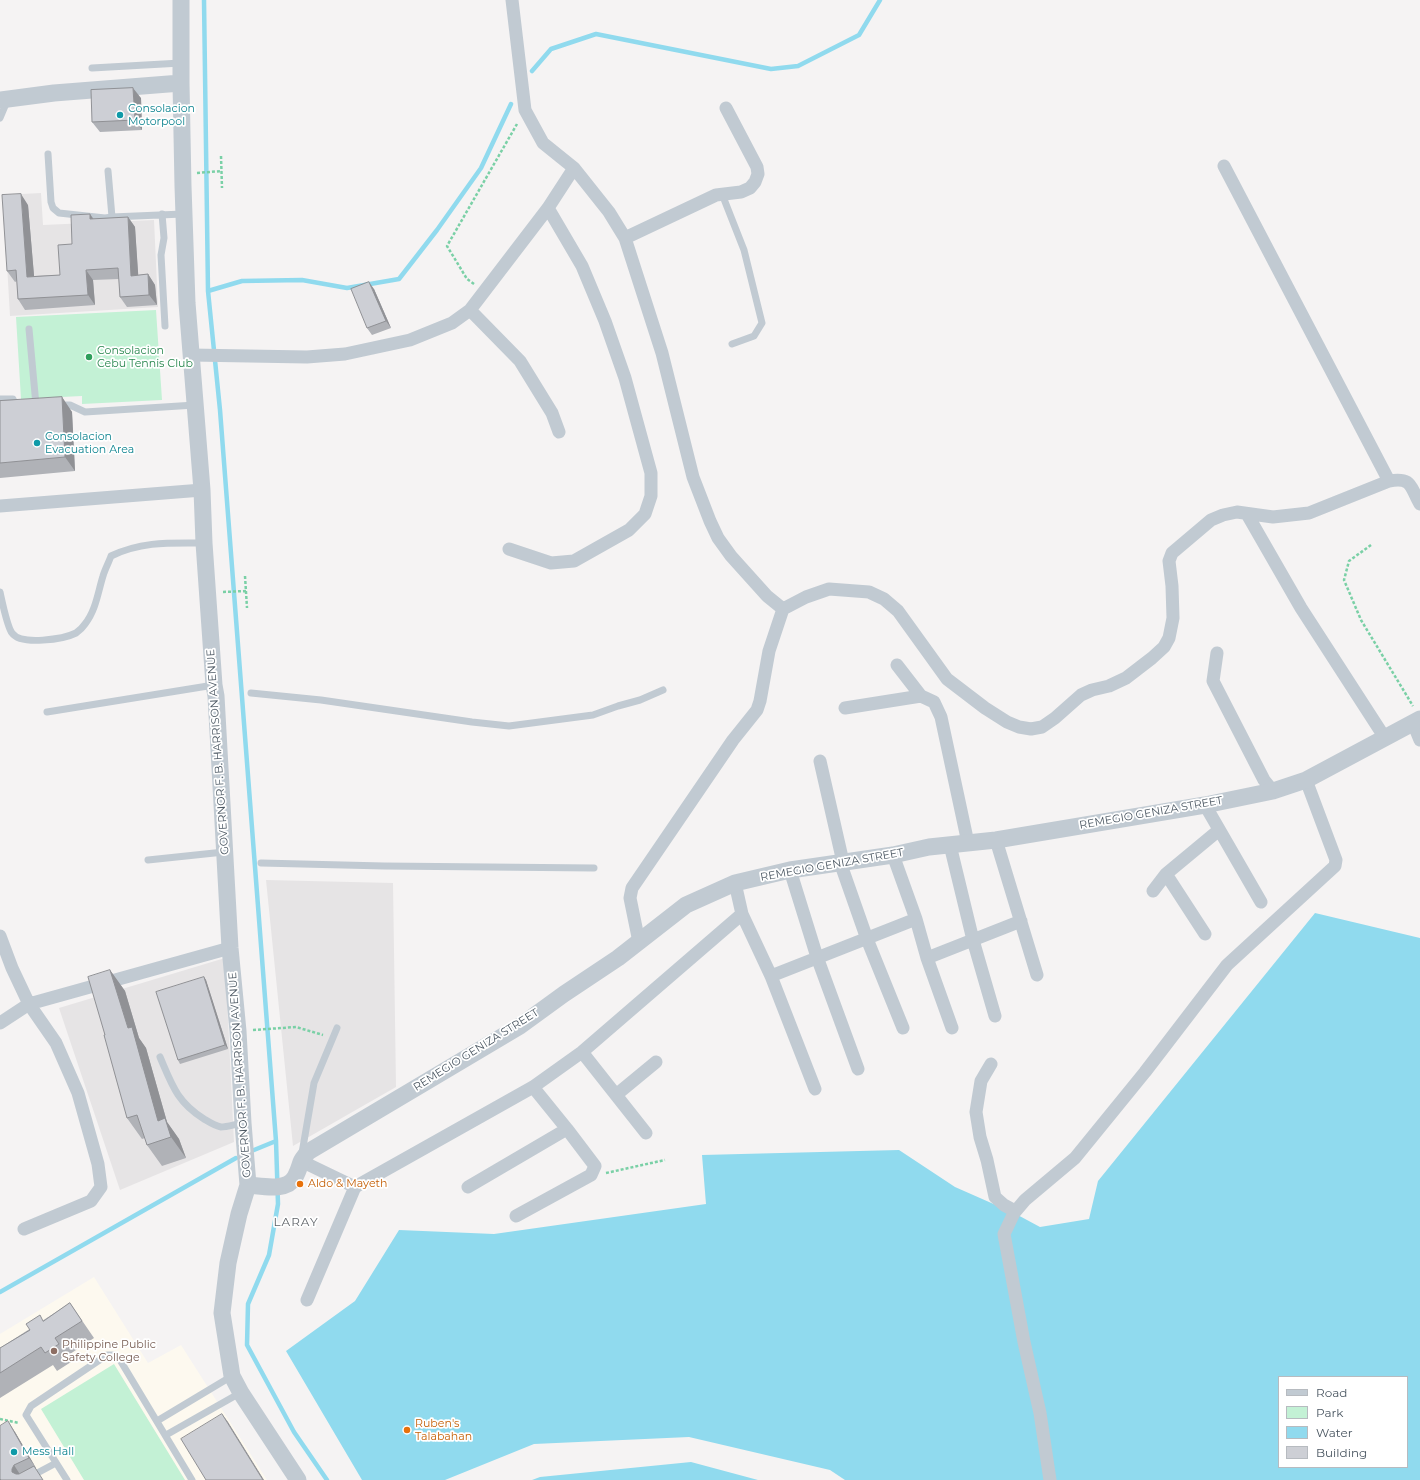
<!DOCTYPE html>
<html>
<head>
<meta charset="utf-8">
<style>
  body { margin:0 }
  #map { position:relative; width:1420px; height:1480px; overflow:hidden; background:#f5f3f3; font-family:Montserrat,sans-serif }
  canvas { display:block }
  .legend { position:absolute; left:1278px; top:1376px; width:130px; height:92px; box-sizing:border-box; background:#fff; border:1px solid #b7bbc0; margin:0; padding:5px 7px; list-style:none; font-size:12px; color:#4a5661 }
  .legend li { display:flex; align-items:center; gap:8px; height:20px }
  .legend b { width:20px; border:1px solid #b7bbc0 }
</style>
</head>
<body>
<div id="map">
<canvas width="1420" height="1480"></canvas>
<ul class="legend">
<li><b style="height:5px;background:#c1cad2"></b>Road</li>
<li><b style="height:11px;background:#c3f1d5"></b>Park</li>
<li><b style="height:11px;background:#90daee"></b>Water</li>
<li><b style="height:11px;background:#cdcfd5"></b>Building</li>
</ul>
</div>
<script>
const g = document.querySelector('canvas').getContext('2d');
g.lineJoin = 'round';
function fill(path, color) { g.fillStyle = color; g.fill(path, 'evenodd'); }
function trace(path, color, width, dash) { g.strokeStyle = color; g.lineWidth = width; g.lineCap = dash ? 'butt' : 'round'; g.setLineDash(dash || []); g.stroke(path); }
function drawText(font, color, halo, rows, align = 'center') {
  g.font = font + ' Montserrat,sans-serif'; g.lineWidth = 3.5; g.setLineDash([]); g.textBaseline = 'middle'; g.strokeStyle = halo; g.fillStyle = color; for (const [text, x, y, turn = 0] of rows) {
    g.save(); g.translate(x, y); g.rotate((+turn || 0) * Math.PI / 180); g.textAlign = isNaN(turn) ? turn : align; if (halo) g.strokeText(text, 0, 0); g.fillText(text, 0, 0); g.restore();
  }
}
fill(new Path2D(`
  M94,1277l54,86 33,-18 86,135h-267v-146z`), '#fdf9ef');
fill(new Path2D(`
  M41,193l2,32 111,-5 4,87 -148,9 -7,-121z
  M266,880l127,3 3,204 -103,59z
  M225,958l9,184 -114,48 -61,-182z`), '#e6e4e5');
fill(new Path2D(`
  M156,310l6,90 -80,4v-8l-61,3 -5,-82z
  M114,1364l71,116h-101l-43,-71z`), '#c3f1d5');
fill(new Path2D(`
  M1315,913l105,25v542h-575l-15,-10 -141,-33 -155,7 -89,36h-83l-76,-129 69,-50 44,-71 95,4 212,-30 -4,-49 197,-5 56,37 59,26 26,14 49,-8 9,-38zM1279,1377h128v90h-128z
  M691,1462l67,18h-226l8,-3z`), '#90daee');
trace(new Path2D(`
  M204,0l4,291 12,119 56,731 2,63 -9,51 -21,49 -1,41 47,87 33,48
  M532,71l19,-22 45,-15 175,35 27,-3 61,-31 21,-35
  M208,291l34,-10 60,-1 45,8 52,-9 38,-49 44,-62 30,-64
  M254,1150l22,-9
  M0,1292l236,-134`), '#90daee', 4.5);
trace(new Path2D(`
  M221,156l1,32
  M197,173l25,-2
  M474,284l-7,-5 -20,-33 70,-122
  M1371,545l-22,16 -5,19 17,40 52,86
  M245,576l2,32
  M223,592l23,-1
  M253,1030l43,-3 27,8
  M606,1173l59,-13
  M0,1419l19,4`), '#7ad0a6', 2.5, [3, 2]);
trace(new Path2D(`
  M92,68l89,-5
  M0,118l8,-19
  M48,154l3,48 2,6 6,5 46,5 7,-1
  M108,171l4,46 71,-3
  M722,194l22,56 18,73 -8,13 -22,8
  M162,214l2,24 -3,17 4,71
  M29,329l7,76
  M0,399h13l3,8h2
  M58,405h12l15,7 110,-7
  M0,592c2,9 7,34 12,41 9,13 52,6 64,0 3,-2 7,-6 9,-9 11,-14 13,-32 18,-48 2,-7 6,-14 8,-20 31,-15 60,-13 93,-13
  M251,693l70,7 151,22 37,4 84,-11 25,-9 22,-6 23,-10
  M47,712l167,-27
  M148,860l76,-8
  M261,863l123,3 210,2
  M160,1057c12,28 17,45 44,62 5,3 11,7 17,8 6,0 15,-3 22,-4
  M302,1153l12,-70 23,-55
  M157,1421l75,-45
  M166,1435l74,-42
  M24,1480l32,-17
  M67,1480l-41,-65 5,-9 76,-51h7l6,5 72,120`), '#c1cad2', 7);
trace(new Path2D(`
  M512,0l13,110 18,33 31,25 35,44 16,26 37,115 31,124 17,44 8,17 13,18 36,40 16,13
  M1224,166l165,315
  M625,238l91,-43 25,-3 9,-4 5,-6 3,-8 -1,-7 -31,-59
  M470,310l50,51 32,52 7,19
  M191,355l116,2 38,-3 65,-14 42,-17 18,-13 78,-102 26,-40
  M0,506l202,-16
  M1247,514l54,94 84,130
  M509,549l42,14 23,-2 55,-31 16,-16 6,-18v-23l-26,-95 -20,-57 -23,-55 -34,-58
  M1217,653l-4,28 51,99 9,11
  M897,665l24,31 13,6 7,15 27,126
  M845,708l76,-12
  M1413,723l7,17
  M820,761l23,101
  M1205,805l56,97
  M996,840l41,135
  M950,845l23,95 22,76
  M893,855l23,64 11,39 25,70
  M840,862l27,77 36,89
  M790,870l27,87 41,112
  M1166,874l39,60
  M735,883l7,31 29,62 44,113
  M1153,891l13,-17 53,-44
  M0,936l12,32 17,36 27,39 22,50 20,71 3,23 -10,14 -67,28
  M639,942l-9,-44 2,-10 101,-148 24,-30 3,-9 9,-50 14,-42 23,-12 23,-8 40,3 15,7 14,12 49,68 38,29 22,14 12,5 12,2 11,-2 13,-9 26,-23 11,-5 17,-4 17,-8 26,-20 12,-11 5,-9 4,-20 -1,-32 -3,-25 3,-8 39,-33 12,-5 14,-3 36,5 36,-4 80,-32c24,-4 21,6 31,23
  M927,958l94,-37
  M771,976l145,-57
  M0,1023l29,-19 201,-56
  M582,1052l64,81
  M991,1064l-10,17 -5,31 4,25 7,23 8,37 9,8 11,6
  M616,1095l40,-33
  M301,1161l54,26
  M468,1187l99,-58
  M516,1216l75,-41 4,-9 -28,-37 -34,-42
  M307,1300l48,-113 178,-100 49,-35 160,-138
  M1050,1480l-10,-67 -16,-71 -20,-108 10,-21 11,-13 50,-42 70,-86 82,-107 108,-99 1,-6 -30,-80`), '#c1cad2', 13);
trace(new Path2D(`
  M181,0v83l2,103 4,117 15,187 2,53 10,142 2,11 14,252 8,83 5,92 5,62 -9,29 -11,49 -6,50 10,63 9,17 57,87
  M0,100l54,-7 127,-10
  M248,1185c14,1 39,7 47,-8 3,-5 4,-9 6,-15 1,-3 5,-7 7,-10l212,-126 44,-32 54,-36 68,-53 49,-22 55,-13 103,-15 36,-8 67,-7 209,-35 68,-14 33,-11 114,-61`), '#c1cad2', 17);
fill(new Path2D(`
  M141,98l1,32 -42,2 -8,-10z
  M28,205l6,71 26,-1 12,-31 21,-25 35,-2 7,10 3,48 10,-1 7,11 2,20 -30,2 -7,-10 -1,-18 -26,1 2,25 -70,5 -7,-11 -1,-18 -2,1 -8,-11z
  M374,289l17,39 -19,7 -5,-7z
  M62,397l10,15 3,59 -75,7v-77z
  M110,970l15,21 14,47 7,10 21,74 12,17 7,19 -24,8 -15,-21 -2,-7 -3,1 -15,-21z
  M204,977l2,3 22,69 -48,15 -2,-4z
  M70,1303l24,35 -27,18 4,6 -14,9 -4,-6 -53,33v-50z
  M15,1432l21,36 -35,12z`), '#b0b2b7');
fill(new Path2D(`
  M133,88l8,10 1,32 -7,-10z
  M21,194l7,11 7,82 -8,-10z
  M90,214l7,10 -7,-5z
  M128,217l7,10 4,59 -8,-10z
  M86,270l7,10 2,25 -7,-10z
  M148,274l7,11 2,20 -8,-10z
  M369,282l5,7 17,39 -5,-7z
  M62,397l10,15 3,59 -10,-14z
  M110,970l15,21 14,47 7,10 21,74 12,17 7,19 -15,-21 -13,-16 -30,-93z
  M204,977l2,3 22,69 -3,-4z
  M222,1414l6,8 36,58h-1z
  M8,1421l7,11 21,36 -7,-10z
  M14,1465l7,11 -2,3 -7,-7v-3z`), '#909195');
const building = new Path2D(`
  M133,88l2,32 -43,2 -1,-32z
  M21,194l6,83 33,-2 -2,-30 14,-1 -1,-29 19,-1v5l38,-2 3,59 17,-2 1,21 -29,2 -2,-29 -32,2 2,25 -70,4 -2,-29 -9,1 -5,-76z
  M369,282l17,39 -19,7 -16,-39z
  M62,397l3,60 -65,6v-62z
  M110,970l18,58 4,-1 26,94 7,-3 6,19 -24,8 -10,-30 -10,3 -23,-83h1l-17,-58z
  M204,977l21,68 -47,15 -22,-68z
  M70,1303l12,18 -27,17 4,6 -14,9 -4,-6 -41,26v-25l30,-18 -4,-6 14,-9 3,6z
  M222,1414l41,66h-57l-25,-41z
  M8,1421l21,37 -15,7 -2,4v3l4,2h3l15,-8 9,14h-42l-1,-1v-53z`);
fill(building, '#cdcfd5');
trace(building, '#909195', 1);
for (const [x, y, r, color] of [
  [120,115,4,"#0f9aa8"],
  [89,357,4,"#2e9e5b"],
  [37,443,4,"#0f9aa8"],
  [300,1184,4,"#e8710a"],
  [54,1351,4,"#8d6e63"],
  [407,1430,4,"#e8710a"],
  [14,1452,4,"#0f9aa8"]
]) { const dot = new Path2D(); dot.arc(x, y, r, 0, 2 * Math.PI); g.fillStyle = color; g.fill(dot); trace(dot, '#fff', 1.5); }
drawText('11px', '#0d838f', '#fff', [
  ["Consolacion",128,109],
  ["Motorpool",128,122],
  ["Consolacion",45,437],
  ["Evacuation Area",45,450],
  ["Mess Hall",22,1452]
], 'left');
drawText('11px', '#27864d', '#fff', [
  ["Consolacion",97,351],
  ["Cebu Tennis Club",97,364]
], 'left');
drawText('11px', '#4a5661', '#fff', [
  ["GOVERNOR F. B. HARRISON AVENUE",218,752,-94],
  ["REMEGIO GENIZA STREET",1151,813,-10],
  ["REMEGIO GENIZA STREET",832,865,-10],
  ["REMEGIO GENIZA STREET",476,1050,-32],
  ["GOVERNOR F. B. HARRISON AVENUE",240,1075,-94]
]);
drawText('11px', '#c56008', '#fff', [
  ["Aldo & Mayeth",308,1184],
  ["Ruben's",415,1424],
  ["Talabahan",415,1437]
], 'left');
drawText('11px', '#785e54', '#fff', [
  ["Philippine Public",62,1345],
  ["Safety College",62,1358]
], 'left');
g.letterSpacing = '1px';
drawText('12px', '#5f6368', '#fff', [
  ["LARAY",296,1222]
]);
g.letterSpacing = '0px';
</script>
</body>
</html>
